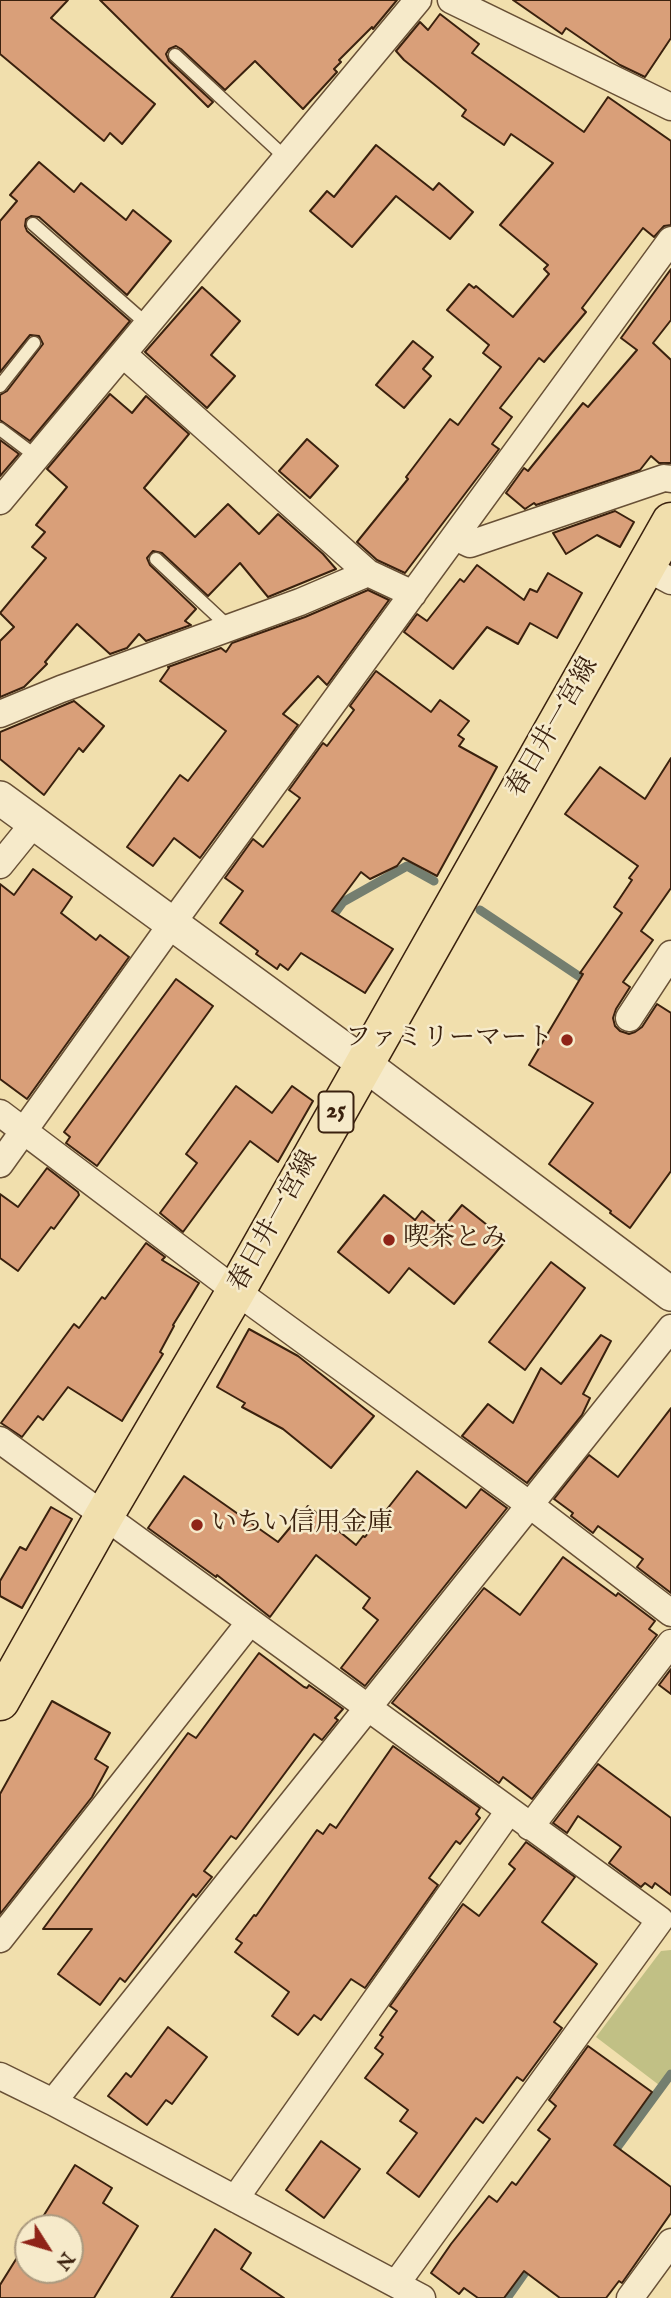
<!DOCTYPE html>
<html>
<head>
<meta charset="utf-8">
<style>
  body { margin:0 }
  #map { position:relative; width:671px; height:2298px; overflow:hidden; background:#f1dfad; font-family:"IM FELL English",serif }
  canvas { display:block }
  .north { position:absolute; left:14px; top:2214px; width:70px; height:70px; box-sizing:border-box; background:#f6eaca; border:2px solid #ab9a7f; border-radius:50%; rotate:127deg; font-size:19px; font-weight:700; line-height:28px; text-align:center; color:#3a210e }
  .north::after { content:''; display:block; margin:auto; width:24px; height:32px; background:#8f2418; clip-path:polygon(50% 0,100% 100%,50% 72%,0 100%) }
</style>
</head>
<body>
<div id="map">
<canvas width="671" height="2298"></canvas>
<div class="north">N</div>
</div>
<script>
const g = document.querySelector('canvas').getContext('2d');
g.lineJoin = 'round';
function fill(path, color) { g.fillStyle = color; g.fill(path, 'evenodd'); }
function trace(path, color, width, dash) { g.strokeStyle = color; g.lineWidth = width; g.lineCap = dash ? 'butt' : 'round'; g.setLineDash(dash || []); g.stroke(path); }
function drawText(font, color, halo, rows, align = 'center') {
  g.font = font + ' "IM FELL English","Noto Serif JP",serif'; g.lineWidth = 5; g.setLineDash([]); g.textBaseline = 'middle'; g.strokeStyle = halo; g.fillStyle = color; for (const [text, x, y, turn = 0] of rows) {
    g.save(); g.translate(x, y); g.rotate((+turn || 0) * Math.PI / 180); g.textAlign = isNaN(turn) ? turn : align; if (halo) g.strokeText(text, 0, 0); g.fillText(text, 0, 0); g.restore();
  }
}
fill(new Path2D(`
  M671,1950v119l-12,16 -63,-48 65,-86z`), '#c1c085');
trace(new Path2D(`
  M480,910l109,73
  M329,921l14,-19 64,-36 27,15
  M610,2157l61,-83
  M507,2298l24,-34`), '#747e6f', 9);
const building = new Path2D(`
  M0,0h68l-17,18 104,86 -33,40 -12,-11 -6,8 -104,-87z
  M100,0h297l-24,29 -1,-2 -33,33 2,2 -7,7 3,3 -34,37 -48,-48 -30,29 -44,-41 -5,-3 -7,3 -3,5 3,7 44,41 -5,5z
  M513,0h158v38l-26,39 -25,-12 -54,-37 -4,6z
  M440,14l39,30 -7,9 112,79 24,-35 63,44v84l-7,1 -10,11 -11,-9 -61,80 4,4 -42,50 -5,-4 -39,50 12,9 -20,27 7,5 -94,124 -28,-13 -20,-18 51,-63 -2,-2 44,-58 8,6 43,-58 -18,-14 6,-8 -42,-35 22,-26 5,4 2,-2 37,31 36,-43 -5,-5 4,-4 -48,-40 53,-62 -42,-29 -7,11 -42,-29 4,-6 -62,-50 -8,-9 24,-29 8,8z
  M376,145l57,45 6,-7 34,29 -23,27 -54,-43 -44,51 -42,-36 17,-20 7,6z
  M39,162l35,30 7,-9 45,37 7,-10 38,31 -44,54 -88,-78 -8,-1 -5,3 -1,7 2,5 103,90 -100,120 -30,-21v-25l7,-4 36,-47 -4,-8 -9,-1 -30,37v-151l17,-20 -7,-6z
  M671,269v51l-18,23 18,17v103h-12l-8,-7 -11,14 -104,35 -2,-2 -9,6 -19,-16 18,-25 4,3 55,-68 5,4 49,-57 -16,-12z
  M202,287l38,34 -29,34 24,21 -28,32 -62,-56z
  M413,341l20,16 -10,12 8,7 -27,32 -28,-23z
  M110,394l22,19 14,-17 43,38 -45,54 51,49 33,-33 31,30 19,-20 45,40 13,15 -68,28 -28,-34 -32,33 -46,-43 -9,-2 -6,7 3,7 46,44 -11,12 6,4 -45,16 -7,-7 -12,14 -17,6 -33,-30 -32,38 2,2 -23,23 -24,10v-56l14,-14 -14,-14 46,-55 -14,-11 13,-15 -9,-7 31,-38 -20,-18z
  M307,439l31,27 -28,32 -31,-27z
  M0,440l19,14 -19,22z
  M615,511l19,11 -14,25 -23,-12 -31,19 -13,-21z
  M477,565l47,35 6,-11 7,3 11,-19 34,20 -25,45 -27,-15 -12,21 -31,-17 -34,42 -49,-37 13,-18 10,7 33,-42 4,3z
  M368,590l21,10 -62,85 -9,-9 -35,38 15,11 -98,133 -26,-20 -21,28 -26,-19 53,-72 8,6 38,-50 -66,-50 9,-13 -1,-1 53,-19 5,4 6,-9 73,-26z
  M376,671l55,41 9,-12 29,21 -11,14 6,4 -5,7 38,21 -60,109 -34,-18 -6,8 -27,13 -9,-7 -29,39 61,38 -28,44 -64,-40 -13,17 -8,-6 -3,5 -21,-15 2,-3 -38,-28 23,-32 -18,-13 28,-39 10,8 37,-49 -11,-8 34,-47 4,3 27,-36 -4,-4z
  M74,701l30,25 -21,26 -4,-4 -35,47 -44,-36v-27z
  M671,758v130l-30,43 12,9 -30,42 7,5 -14,22 -3,9 2,8 5,5 9,3 6,-2 7,-5 15,-23 14,9v158l-41,57 -20,-15 1,-2 -62,-47 44,-61 -64,-38 54,-91 -3,-1 42,-60 -8,-6 18,-27 -3,-2 9,-12 -73,-52 35,-47 45,32z
  M33,869l39,28 -11,16 35,27 4,-5 29,22 -102,142 -27,-20v-195l14,11z
  M176,979l37,27 -116,160 -31,-23 4,-6 -6,-5z
  M236,1086l36,27 20,-27 21,15 -35,61 -28,-21 -67,91 -23,-19 37,-50 -11,-9z
  M47,1168l31,24 1,3 -25,34 -3,-2 -33,44 -18,-13v-64l18,13z
  M384,1195l31,25 7,-9 21,17 19,-23 44,35 -52,64 -45,-36 -20,25 -51,-41z
  M146,1243l19,14 -3,3 37,23 -26,42 1,1 -14,26 3,2 -41,67 -54,-34 -25,33 -5,-4 -16,21 -21,-14 73,-99 5,4 23,-31 3,2z
  M551,1262l34,26 -60,82 -36,-28z
  M249,1329l49,27 76,60 -43,52 -48,-39 -41,-22 3,-4 -28,-16z
  M601,1335l10,6 -28,53 7,4 -8,17 -55,68 -65,-47 26,-32 25,19 28,-55 20,16z
  M671,1408v185l-34,-26 6,-8 -45,-33 -5,7 -22,-17 2,-3 -19,-14 35,-44 29,22z
  M417,1471l49,37 15,-19 26,19 -142,178 -24,-18 37,-48 -15,-12 7,-10 -54,-43 -46,62 -53,-42 -1,2 -68,-49 36,-52 94,66 30,-36 48,39 7,-9 2,1z
  M51,1507l21,12 -50,89 -22,-12v-15l20,-34 6,3z
  M563,1557l53,39 2,-3 37,28 -6,8 8,6 -125,164 -29,-22 -4,6 -107,-80 92,-115 36,27z
  M259,1653l45,34 3,1 2,-3 34,24 -8,9 3,2 -16,20 -8,-6 -78,105 -5,-3 -27,35 8,6 -16,20 -3,-3 -68,88 -5,-4 -20,27 -42,-31 34,-45h-49l145,-196 8,5z
  M671,1669v25l-12,-9z
  M52,1701l58,32 -15,26 13,8 -16,30 -92,117v-120z
  M393,1746l87,62 -4,6 4,4 -20,26 -4,-3 -27,37 9,7 -73,103 -14,-9 -30,41 -7,-5 -16,20 -26,-19 17,-24 -54,-40 7,-9 -6,-4 18,-24 2,1 61,-86 6,4 7,-10 6,4z
  M598,1764l73,54v77l-16,-12 -3,5 -7,-5 -4,4 -32,-24 12,-16 -43,-31 -11,17 -14,-10z
  M526,1842l49,35 -33,45 55,42 -43,58 8,6 -39,53 -6,-4 -34,46 -7,-5 -57,79 -32,-24 30,-40 -17,-12 8,-11 -43,-32 18,-24 -8,-6 8,-11 -3,-2 17,-24 -7,-5 73,-102 16,12 36,-47 -6,-5z
  M168,2027l39,30 -35,47 -6,-4 -19,25 -39,-29 18,-23 5,4z
  M588,2046l64,46 -38,53 57,42v26l-49,70 -3,-2 -13,17h-46l-36,-27 -20,27h-26l-14,-10 -5,6 -28,-21 20,-29 38,-48 8,6 15,-20 4,3 34,-46 -12,-9 18,-24 -7,-6z
  M321,2141l39,28 -36,49 -38,-28z
  M75,2165l37,23 -9,15 35,23 -44,72h-94v-13l28,-45v30h42v-42h-34z
  M215,2229l36,24 -10,16 43,29h-113z`);
fill(building, '#d99f79');
trace(building, '#3a210e', 2);
const service = new Path2D(`
  M175,55l112,104
  M33,224l115,101
  M0,386l34,-43
  M0,429l37,28
  M156,559l74,69`);
const minor = new Path2D(`
  M451,0l220,107
  M124,355l244,218 45,21
  M0,501l418,-501
  M455,537l15,7 194,-66 7,1
  M645,567l26,14
  M0,714l61,-25 239,-87 68,-29
  M0,865l34,-42
  M629,1018l42,-64
  M0,1113l236,178 294,214 141,108
  M0,1164l171,-239 500,-685
  M0,1440l660,480 -264,364
  M530,1827l141,-184
  M0,1939l250,-317
  M0,2076l53,26 369,196
  M53,2102l618,-774
  M235,2199l274,-388
  M630,2298l41,-56`);
const tertiary = new Path2D(`
  M0,798l363,265 308,231`);
const primary = new Path2D(`
  M0,1701l104,-185 132,-225 435,-769`);
trace(service, '#685036', 15);
trace(minor, '#685036', 29);
trace(tertiary, '#685036', 36);
trace(primary, '#3a210e', 41);
trace(service, '#f6eaca', 12);
trace(minor, '#f6eaca', 26);
trace(tertiary, '#f6eaca', 33);
trace(primary, '#f1dfad', 38);
for (const [x, y, r, color] of [
  [567,1040,7,"#8f2418"],
  [389,1240,7,"#8f2418"],
  [197,1525,7,"#8f2418"]
]) { const dot = new Path2D(); dot.arc(x, y, r, 0, 2 * Math.PI); g.fillStyle = color; g.fill(dot); trace(dot, '#f6eaca', 2.5); }
for (const [x, y, w] of [
  [336,1112,35]
]) { const box = new Path2D(); box.roundRect(x - w / 2, y - 20.5, w, 41, 5); g.fillStyle = '#f6eaca'; g.fill(box); trace(box, '#3a210e', 2); }
drawText('bold 24px', '#3a210e', null, [
  ["25",336,1112]
]);
drawText('26px', '#3a210e', '#f6eaca', [
  ["春日井一宮線",554,728,-60],
  ["春日井一宮線",275,1222,-61]
]);
drawText('26px', '#3a210e', '#f6eaca', [
  ["ファミリーマート",553,1040,"right"],
  ["喫茶とみ",403,1240],
  ["いちい信用金庫",211,1525]
], 'left');
</script>
</body>
</html>
